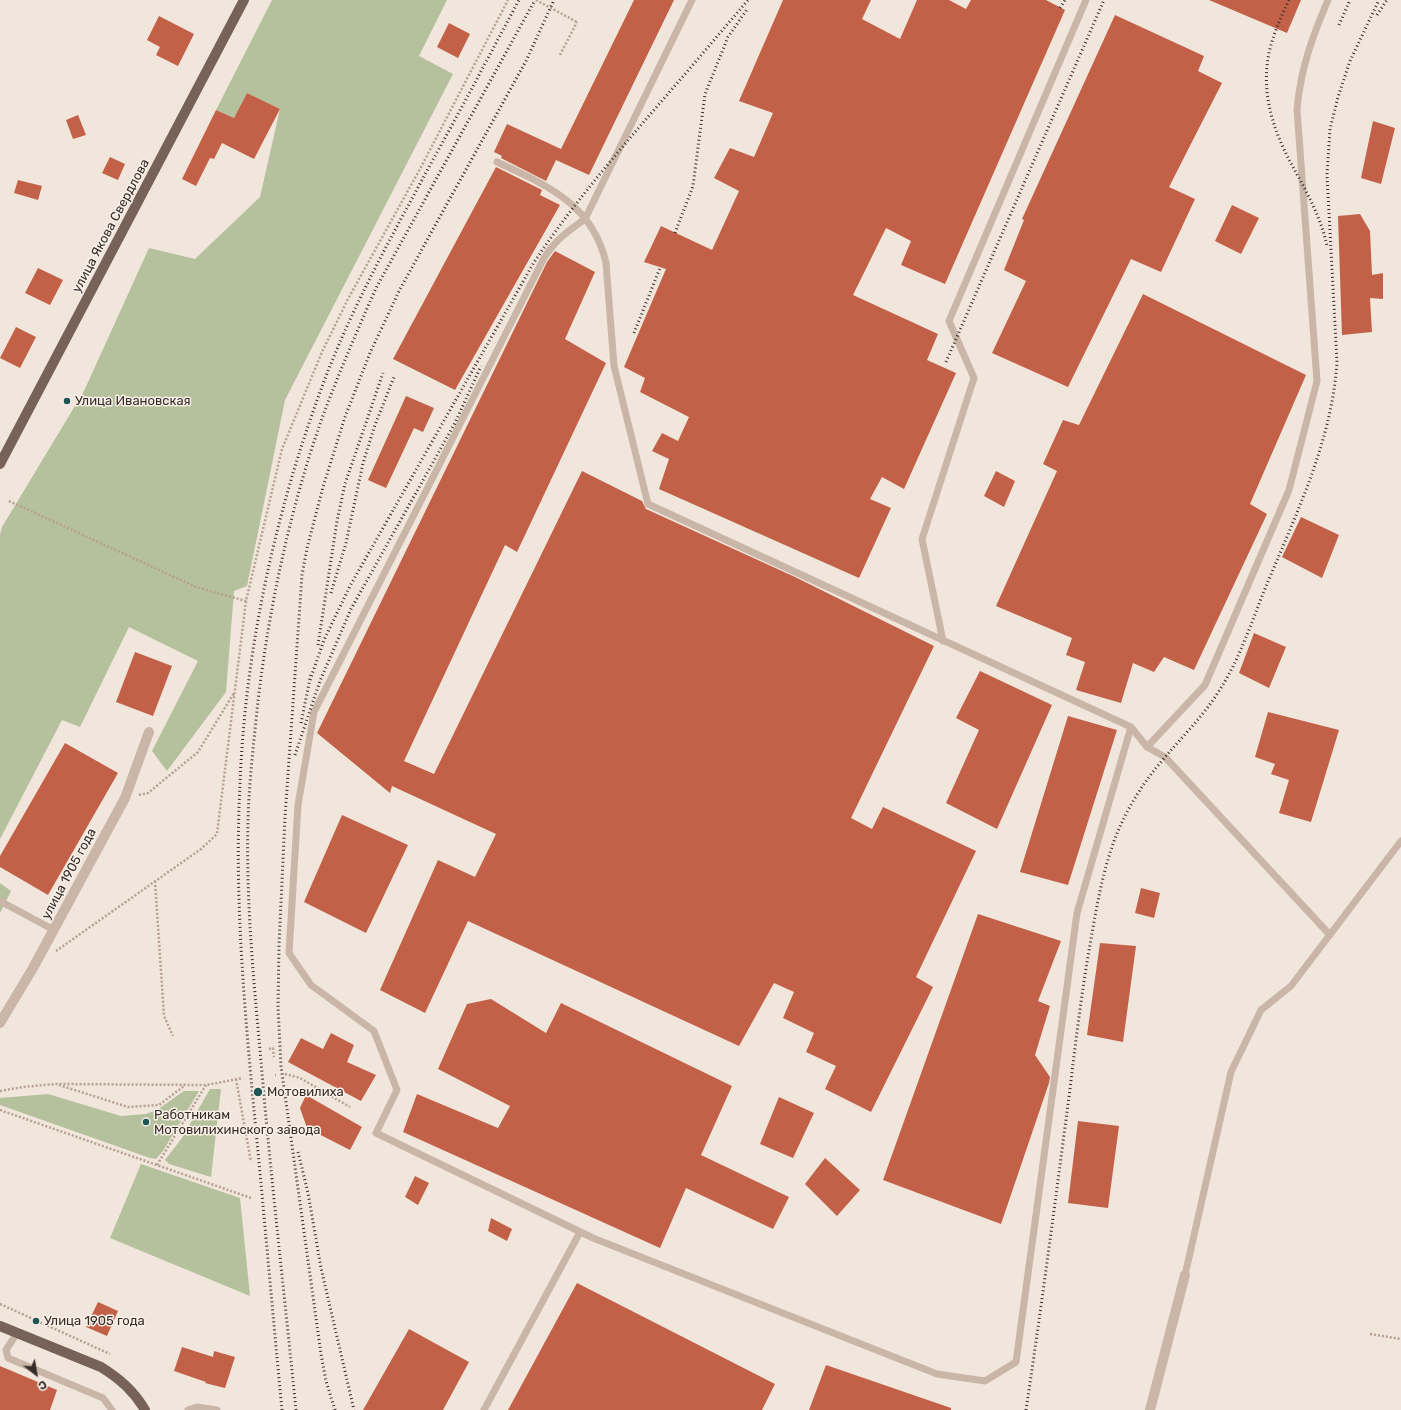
<!DOCTYPE html>
<html>
<head>
<meta charset="utf-8">
<style>
  body { margin:0 }
  #map { position:relative; width:1401px; height:1410px; overflow:hidden; background:#f1e6db; font-family:Rubik,sans-serif }
  canvas { display:block }
  .north { position:absolute; left:16px; top:1354px; width:40px; height:40px; -webkit-text-stroke:3px #f9f0e8; paint-order:stroke; rotate:149deg; font-size:11px; font-weight:700; line-height:16px; text-align:center; color:#362c28 }
  .north::after { content:''; display:block; margin:auto; width:14px; height:18px; background:#362c28; clip-path:polygon(50% 0,100% 100%,50% 72%,0 100%) }
</style>
</head>
<body>
<div id="map">
<canvas width="1401" height="1410"></canvas>
<div class="north">С</div>
</div>
<script>
const g = document.querySelector('canvas').getContext('2d');
g.lineJoin = 'round';
function fill(path, color) { g.fillStyle = color; g.fill(path, 'evenodd'); }
function trace(path, color, width, dash) { g.strokeStyle = color; g.lineWidth = width; g.lineCap = dash ? 'butt' : 'round'; g.setLineDash(dash || []); g.stroke(path); }
function drawText(font, color, halo, rows, align = 'center') {
  g.font = font + ' Rubik,sans-serif'; g.lineWidth = 3; g.setLineDash([]); g.textBaseline = 'middle'; g.strokeStyle = halo; g.fillStyle = color; for (const [text, x, y, turn = 0] of rows) {
    g.save(); g.translate(x, y); g.rotate((+turn || 0) * Math.PI / 180); g.textAlign = isNaN(turn) ? turn : align; if (halo) g.strokeText(text, 0, 0); g.fillText(text, 0, 0); g.restore();
  }
}
fill(new Path2D(`
  M272,0h175l-28,56 34,18 -168,326 -38,186 -13,5 -8,101 -59,79 -15,-20 46,-90 -69,-34 -49,100 -18,-7 -62,119v-304l2,-8 82,-136 65,-143 46,11 65,-62 20,-88 -33,-16 -13,25 -18,-8z
  M0,883l11,8 -11,22z
  M210,1089h11l-10,88 -42,-13 -4,-4 17,-22z
  M184,1091h15l-36,60 -7,8 -6,-1 -150,-53v-7l48,-4 73,22 25,-2 11,-4z
  M141,1164l99,34 10,98 -140,-58z`), '#b5c09c');
fill(new Path2D(`
  M634,0h40l-85,175 -33,-15 -10,21 -45,-23 1,-2 -8,-4 13,-28 54,25z
  M783,0h88l-9,19 38,20 17,-39h32l17,9 5,-9h75l19,10 -120,274 -44,-19 10,-24 -25,-13 -33,67 85,39 -11,26 29,13 -52,116 -22,-12 -12,22 21,9 -32,70 -200,-89 10,-30 -17,-8 10,-18 16,8 11,-24 -49,-25 5,-14 -21,-11 42,-98 -22,-7 17,-36 51,24 27,-59 -25,-13 16,-30 24,9 19,-44 -34,-12z
  M1209,0h92l-14,33z
  M1115,15l89,41 -6,15 24,12 -53,104 26,12 -34,73 -30,-13 -63,128 -76,-34 34,-72 -22,-11 20,-50 -2,-1z
  M159,16l35,18 -16,32 -22,-11 4,-8 -13,-7z
  M449,23l21,11 -12,24 -21,-11z
  M247,93l33,16 -26,50 -32,-16 -8,16 -4,-1 -14,28 -14,-7 34,-69 18,8z
  M78,115l8,20 -13,4 -7,-19z
  M1373,121l22,7 -14,56 -20,-6z
  M110,157l15,7 -7,16 -16,-7z
  M496,167l46,23 -2,5 20,10 -105,185 -62,-31z
  M18,180l24,6 -4,14 -24,-7z
  M1232,205l27,13 -18,36 -26,-13z
  M1360,214l10,17 2,44 11,-2v26l-13,-1 2,34 -30,3 -4,-119z
  M555,251l40,21 -30,67 41,24 -89,189 -12,-7 -101,216 30,13 148,-303 60,30 4,8 149,68 139,69 -83,172 21,11 11,-22 93,44 -60,126 17,10 -62,125 -46,-23 11,-23 -30,-14 8,-19 -31,-15 11,-26 -20,-9 -35,63 -271,-125 -43,92 -45,-23 58,-130 37,17 21,-43 -104,-48 -2,7 -73,-60 230,-471z
  M38,268l25,12 -13,25 -25,-12z
  M1143,294l163,81 -56,129 17,10 -73,156 -30,-13 -10,15 -21,-9 -12,40 -45,-13 9,-28 -19,-7 6,-17 -76,-32 61,-135 -14,-7 20,-44 16,5z
  M16,327l20,10 -16,31 -20,-10z
  M406,396l28,12 -11,24 -9,-4 -28,60 -18,-8z
  M996,471l19,10 -11,26 -20,-11z
  M1301,517l38,18 -17,43 -40,-21z
  M1254,633l32,14 -17,41 -30,-15z
  M135,652l37,14 -19,50 -37,-14z
  M980,671l72,34 -55,124 -51,-26 33,-73 -23,-12z
  M1268,712l71,18 -28,92 -32,-9 10,-33 -18,-6 4,-10 -20,-7z
  M1068,716l49,14 -49,155 -48,-13z
  M65,743l53,30 -70,122 -48,-28v-11z
  M342,815l66,30 -42,88 -62,-31z
  M1141,888l19,5 -6,25 -19,-5z
  M978,914l83,27 -23,60 12,5 -15,49 15,22 -1,6 -48,141 -118,-44z
  M1100,943l36,3 -13,96 -36,-7z
  M491,999l55,34 15,-30 171,83 -31,69 88,42 -16,32 -87,-41 -26,60 -257,-116 14,-38 81,34 12,-22 -72,-37 29,-65z
  M331,1033l23,12 -7,17 29,13 -15,26 -73,-39 13,-24 22,11z
  M306,1095l56,32 -12,23 -43,-22 -7,-20z
  M779,1097l35,16 -21,45 -33,-14z
  M1078,1121l41,5 -11,82 -40,-5z
  M825,1158l35,32 -23,26 -32,-32z
  M415,1176l14,7 -11,22 -13,-8z
  M491,1218l21,11 -5,12 -19,-10z
  M577,1283l198,101 -13,26h-254z
  M98,1302l20,9 -11,25 -21,-9z
  M409,1329l60,33 -26,48h-80z
  M182,1347l31,10 1,-6 21,6 -10,31 -20,-5 1,-1 -32,-11z
  M826,1365l125,43v2h-142z
  M0,1366l57,24 -7,20h-50z`), '#c36148');
trace(new Path2D(`
  M560,55l17,-33
  M9,501l187,86 50,14
  M139,795l9,-2 50,-41 36,-59
  M155,881l9,135 9,20
  M56,951l145,-102 16,-15 29,-233 36,-152 40,-97 26,-53 72,-130 88,-169
  M269,1049l4,-1 1,9
  M285,1074l15,4 50,29
  M275,1075h1
  M236,1079l15,83
  M59,1085l69,22 31,-2 25,-19
  M0,1091l23,-4 32,-3 151,1 37,-7
  M0,1110l251,88
  M157,1165l49,-80
  M0,1304l110,50
  M1370,1334l31,5`), '#b5a092', 2.5, [2, 2]);
trace(new Path2D(`
  M692,0l-107,219c-17,12 -30,21 -41,39l-230,454 -16,93 -9,148 22,32 63,46 23,59 -21,43 217,105 344,136 48,7 31,-19 61,-449 54,-186
  M497,162c50,23 96,43 109,101l8,103 34,138 483,223 16,20 18,10 165,178
  M943,641l-21,-102 52,-161 -25,-57 137,-321
  M1147,747l58,-62 84,-195 28,-109 -20,-272c4,-42 15,-71 31,-109
  M0,901l54,29
  M1185,1275l46,-203 30,-62 30,-24 110,-145
  M17,1333l-11,17 2,8 95,40 9,12
  M188,1410l9,-3 20,3
  M484,1410l96,-178`), '#c9b6a8', 7);
trace(new Path2D(`
  M0,1023l33,-55 92,-170 24,-66
  M1150,1410l35,-135`), '#c9b6a8', 10);
trace(new Path2D(`
  M0,464l244,-464
  M0,1326l101,41c19,12 33,24 44,43`), '#776259', 10);
trace(new Path2D(`
  M1289,0c-7,15 -14,30 -18,45 -12,42 1,84 21,120 14,26 29,52 35,81
  M1060,8l5,-8
  M1377,15l10,-15
  M1339,25l11,-25
  M675,233l18,-47 12,-92 23,-57 20,-29
  M634,333l26,-65
  M946,362l158,-362
  M331,593l15,-50 17,-80 12,-38 19,-48
  M318,645l19,-124 8,-37 38,-111
  M310,680l14,-40 26,-54 183,-322c34,-52 74,-99 114,-146 34,-39 68,-79 101,-118
  M301,723l10,-49
  M295,755l25,-74 31,-72 104,-186 26,-57
  M298,1152l10,41 13,75 33,142
  M282,1410c-9,-93 -17,-186 -26,-279 -11,-116 -22,-231 -16,-347 5,-131 34,-266 79,-389 30,-84 74,-161 116,-239 29,-52 56,-104 84,-156
  M296,1410c-12,-120 -26,-240 -36,-360 -7,-76 -14,-152 -12,-229 1,-40 6,-80 10,-120 10,-84 27,-167 52,-247 18,-57 42,-111 66,-166l159,-288
  M335,1410l-9,-29 -5,-27 -40,-288 -3,-59 1,-62 6,-128 17,-242 5,-27 16,-61 22,-70 25,-64 30,-64 126,-228 28,-61
  M1026,1410c16,-107 30,-214 44,-321 6,-50 12,-100 21,-150 6,-34 12,-70 25,-103 12,-30 29,-56 50,-80 18,-21 38,-41 53,-65 21,-32 33,-71 48,-107 30,-72 65,-144 70,-222l-10,-187 3,-46 8,-32 12,-36 29,-61`), '#362c28', 3, [1, 3]);
trace(new Path2D(`
  M536,0l41,22`), '#b5a092', 2.5, [2, 2]);
for (const [x, y, r, color] of [
  [67,401,4,"#1e5556"],
  [258,1092,5,"#1e5556"],
  [146,1122,4,"#1e5556"],
  [36,1321,4,"#1e5556"]
]) { const dot = new Path2D(); dot.arc(x, y, r, 0, 2 * Math.PI); g.fillStyle = color; g.fill(dot); trace(dot, '#f9f0e8', 1.5); }
drawText('13px', '#362c28', '#f9f0e8', [
  ["улица Якова Свердлова",111,226,-62],
  ["улица 1905 года",69,874,-62]
]);
drawText('13px', '#362c28', '#f9f0e8', [
  ["Улица Ивановская",75,401],
  ["Мотовилиха",267,1092],
  ["Работникам",154,1115],
  ["Мотовилихинского завода",154,1130],
  ["Улица 1905 года",44,1321]
], 'left');
</script>
</body>
</html>
